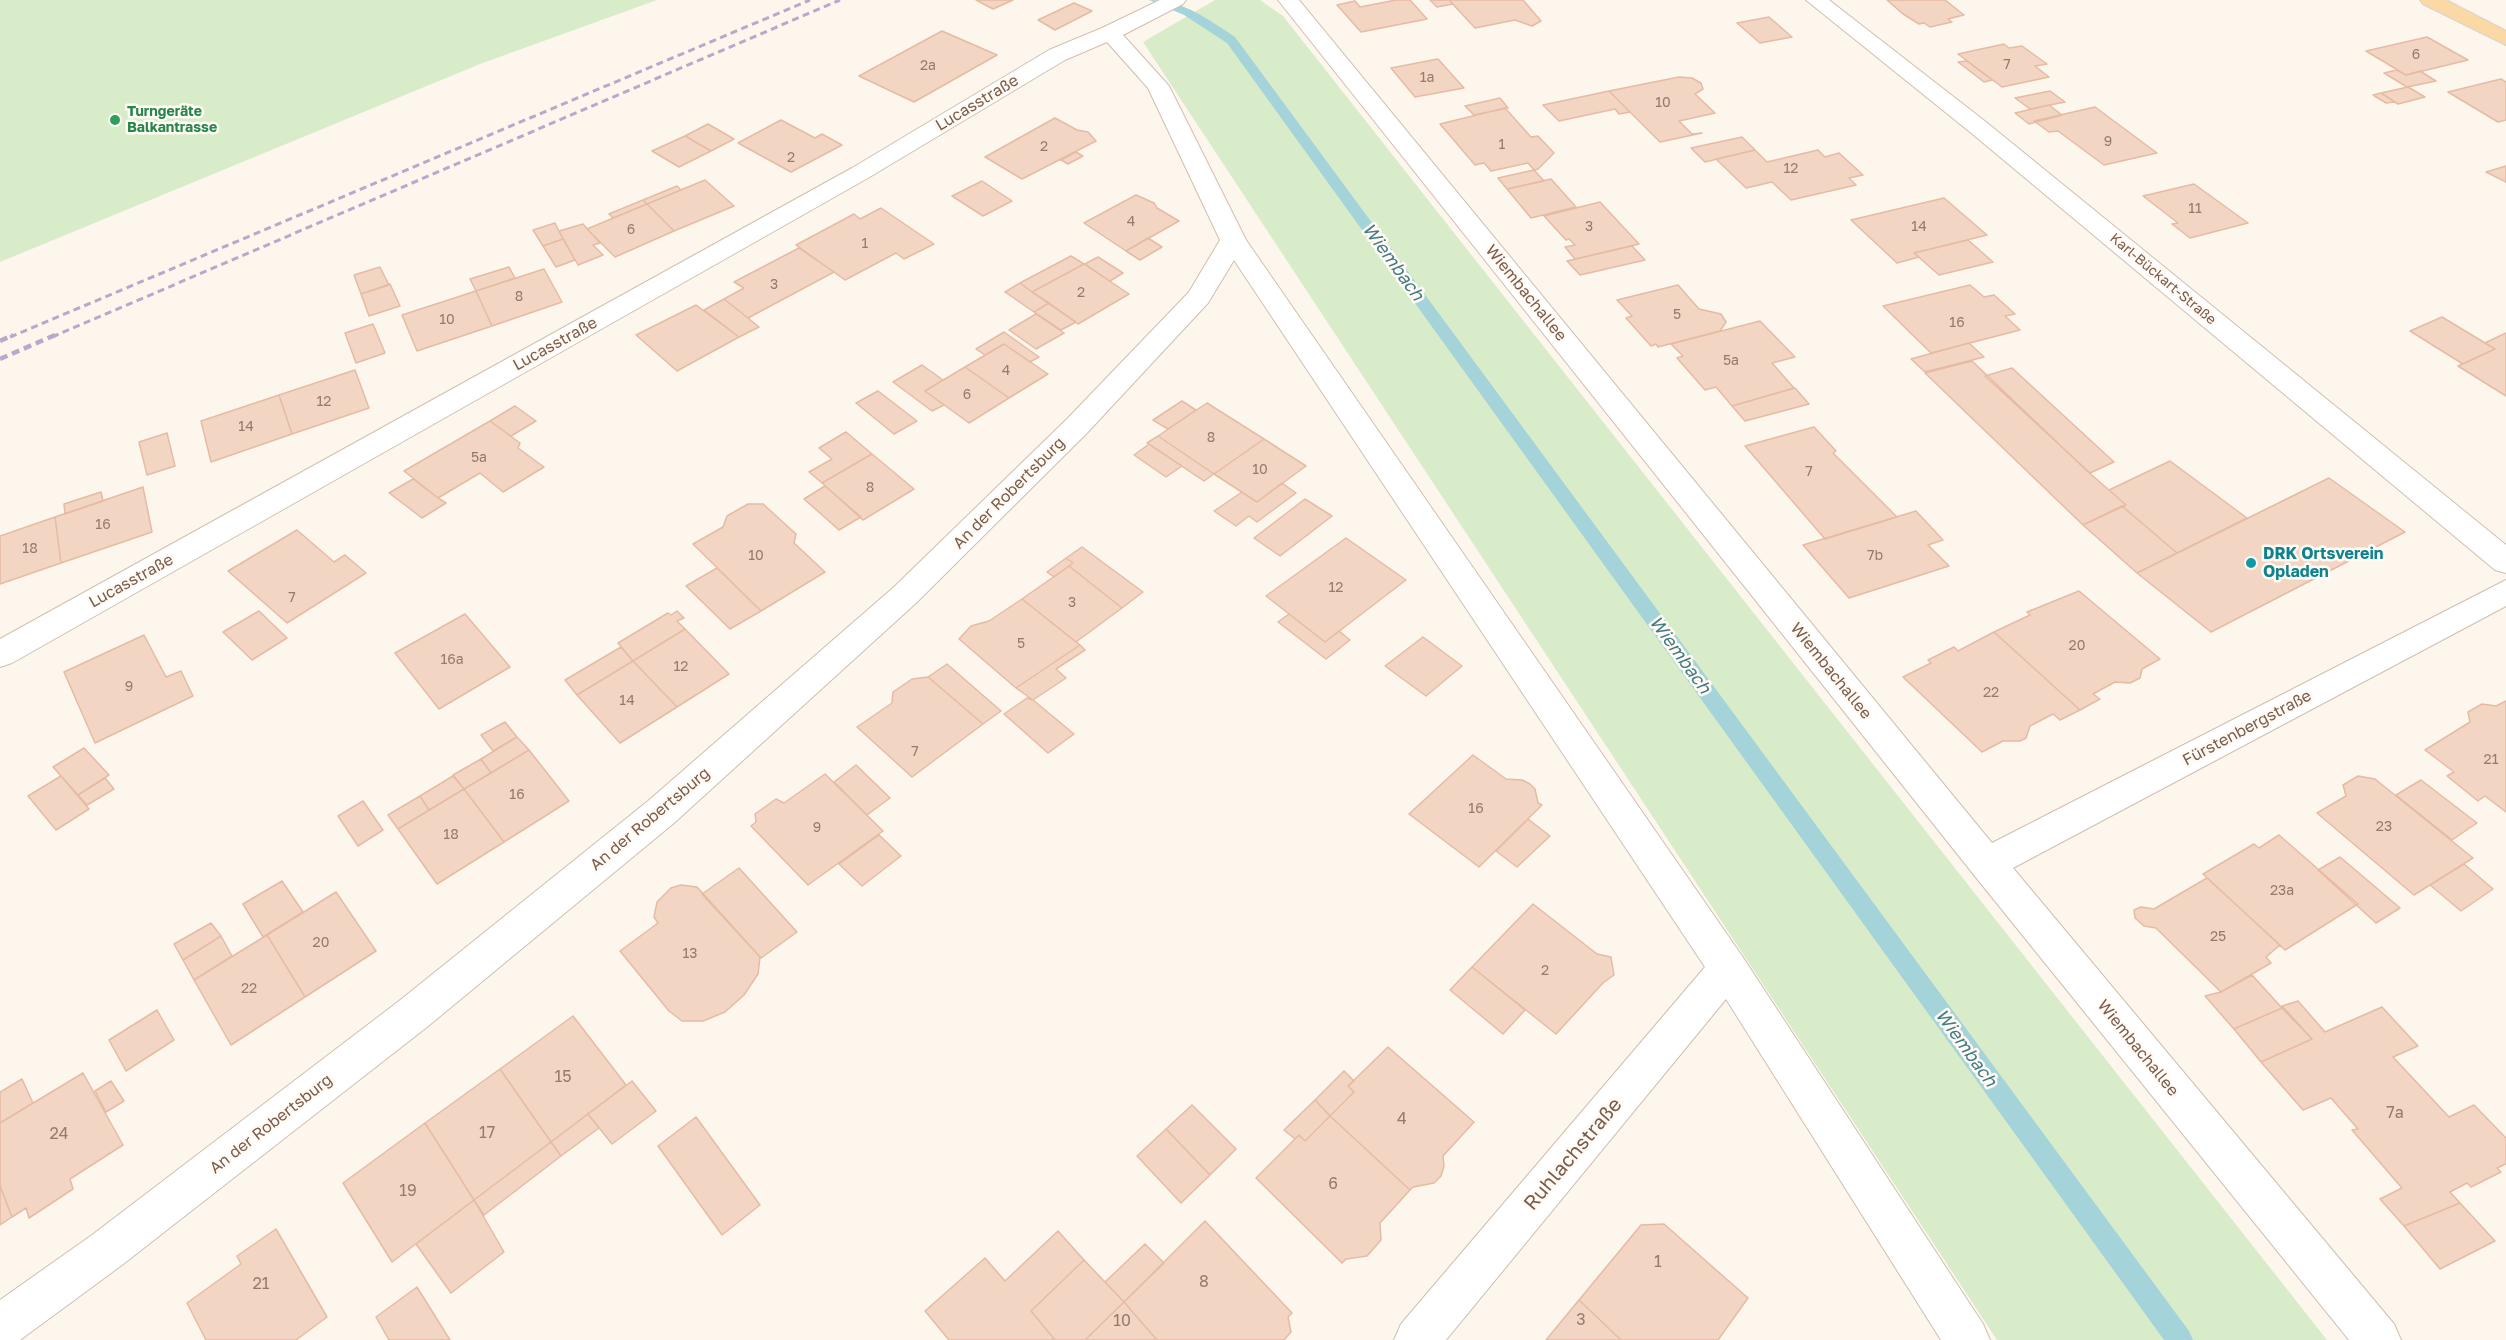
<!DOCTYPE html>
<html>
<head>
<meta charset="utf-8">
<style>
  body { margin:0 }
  canvas { display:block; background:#fdf6ec }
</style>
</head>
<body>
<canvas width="2506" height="1340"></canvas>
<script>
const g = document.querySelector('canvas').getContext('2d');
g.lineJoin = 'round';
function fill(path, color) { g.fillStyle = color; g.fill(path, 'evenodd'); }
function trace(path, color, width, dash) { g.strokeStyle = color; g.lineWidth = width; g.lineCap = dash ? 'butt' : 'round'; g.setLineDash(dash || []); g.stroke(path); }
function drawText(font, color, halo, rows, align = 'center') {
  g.font = font + ' "Golos Text",sans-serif'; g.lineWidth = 5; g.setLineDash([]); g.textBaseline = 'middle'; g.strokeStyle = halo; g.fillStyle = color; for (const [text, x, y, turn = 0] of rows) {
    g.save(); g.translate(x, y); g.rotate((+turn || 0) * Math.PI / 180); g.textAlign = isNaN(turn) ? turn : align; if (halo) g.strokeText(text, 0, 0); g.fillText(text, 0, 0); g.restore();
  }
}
fill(new Path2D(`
  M0,0h657l-177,64 -480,198z
  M1215,0h45l23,16 1044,1324h-330l-854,-1298z`), '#d8ecc9');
fill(new Path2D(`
  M1149,0c34,0 59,19 86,37l954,1294 4,9h-29l-937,-1297 -43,-28z`), '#a5d3da');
const building = new Path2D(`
  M976,0h37l-20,9z
  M1396,0h14l17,19 -66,13 -24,-27 18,-4 5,6z
  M1430,0h19l4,4 -16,3z
  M1449,0h74l18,21 -9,5 -17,-6 -40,8z
  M1887,0h58l19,15 -16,4 4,3 -22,5 -6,-4 -5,1 -16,-10z
  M1074,3l18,8 -37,19 -17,-10z
  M1769,17l23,20 -32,6 -23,-20z
  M942,31l55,24 -83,47 -55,-26z
  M2427,37l41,23 -62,15 -40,-24z
  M2004,44l5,4 13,-2 25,18 -12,2 14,11 -47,10 -44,-33z
  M1438,59l26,29 -49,9 -24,-29z
  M1967,61l25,19 -8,2 -26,-20z
  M2397,70l9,5 14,-4 16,10 -29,6 -23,-14z
  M1679,77l13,1 9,5 2,6 -8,5 20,19 -36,8 13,13 10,-1 -42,9 -51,-51z
  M2501,79l5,3v38l-8,2 -50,-30z
  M2408,87l17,10 -27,7 -17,-11z
  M1609,91l21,21 -11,2 -4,-5 -56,12 -16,-16z
  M2050,91l15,11 -35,7 -15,-11z
  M2381,93l14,9 -9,1 -13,-8z
  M1500,98l8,10 -34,7 -9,-9z
  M2049,105l13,10 -33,9 -14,-11z
  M2095,107l62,46 -53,12 -46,-34 -9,1 -15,-11z
  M1505,108l26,29 7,-1 16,17 -16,16 -4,1 -6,-7 -37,8 -7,-8 -9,2 -35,-41z
  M1055,118l22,12 11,2 8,9 -74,38 -37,-22z
  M781,120l34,18 7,-4 20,11 -51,27 -53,-29z
  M708,124l26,15 -23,12 -26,-15z
  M685,136l26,15 -32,16 -27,-16z
  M1742,137l13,13 -50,12 -14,-14z
  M1755,150l12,12 51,-12 7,7 14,-4 24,22 -14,3 7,7 -65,15 -19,-18 -26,6 -30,-29z
  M1076,152l7,4 -15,8 -7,-4z
  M2506,166v16l-20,-10z
  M1534,170l10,11 -37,8 -9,-11z
  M1551,179l25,28 -45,11 -24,-29z
  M705,180l29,26 -60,25 -27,-27z
  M982,181l30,20 -29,15 -31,-20z
  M2194,184l54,39 -58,15 -18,-14 6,-1 -35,-27z
  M677,186l4,4 -34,14 -4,-4z
  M1136,195l18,8 3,5 22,13 -53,30 -42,-28z
  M1944,198l43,37 -73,18 5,4 -22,6 -46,-43z
  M643,200l4,4 -34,14 -4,-4z
  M1600,202l39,42 -64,15 -10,-12 10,-2 -6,-6 -3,1 -22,-24z
  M647,204l27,27 -59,26 -28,-28z
  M881,208l53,36 -30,15 -8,-6 -51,27 -49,-35 58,-31 6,5z
  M555,223l8,16 -20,7 -10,-16z
  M583,224l17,19 -7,2 10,10 -25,10 -19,-34z
  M1148,238l14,9 -22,13 -14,-9z
  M563,239l12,21 -19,7 -13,-21z
  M1968,240l25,22 -54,13 -25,-22z
  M1632,246l13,14 -65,15 -13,-14z
  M799,248l35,24 -86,46 -24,-19 20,-11 -10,-6z
  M1071,256l13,8 -52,28 -12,-9z
  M1098,257l25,16 -13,8 -25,-17z
  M1084,264l45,30 -51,30 -46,-32z
  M380,267l9,18 -28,9 -7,-19z
  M509,267l6,11 -39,13 -6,-12z
  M544,269l18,33 -70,24 -16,-35z
  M1020,283l12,9 17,11 -15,9 -29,-20z
  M390,284l10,22 -31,10 -8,-22z
  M1678,285l21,24 22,5 5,8 -6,9 -62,16 -2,-3 -5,2 -25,-28 6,-2 -15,-16z
  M1970,285l14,12 10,-2 21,19 -10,2 15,14 -89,23 -48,-47z
  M476,291l16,35 -75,25 -15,-36z
  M724,299l24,19 11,9 -20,10 -35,-27z
  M1049,303l27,19 -15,8 -27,-18z
  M696,305l43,32 -62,34 -41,-36z
  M1036,314l28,19 -28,16 -27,-19z
  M2442,317l43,26 10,6 -32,15 -53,-33z
  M1760,321l35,36 -23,6 22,25 -62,18 -16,-19 -11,3 -28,-32 6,-2 -12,-12z
  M373,324l12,29 -29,10 -11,-30z
  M1004,332l35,25 -9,5 -26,-18 -19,11 -9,-6z
  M2506,333v63l-48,-30 37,-17 -10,-6z
  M1969,343l15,14 -59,15 -14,-13z
  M1004,344l44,30 -39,24 -44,-31z
  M1972,361l114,109 40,35 -43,20 -158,-152z
  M922,365l21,15 -18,11 19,14 -12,6 -39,-29z
  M965,367l44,31 -40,25 -44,-32z
  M2012,368l102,94 -24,11 -105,-97z
  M355,370l14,38 -77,26 -13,-39z
  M1795,388l14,16 -64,17 -13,-15z
  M878,391l39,30 -23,13 -38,-31z
  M279,395l13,39 -81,28 -10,-41z
  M1182,401l14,9 -28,19 -15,-9z
  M1207,403l57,36 -50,35 -56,-38z
  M515,406l21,15 -25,15 -21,-15z
  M490,421l30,22 -2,5 26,19 -41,25 -23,-19 -42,25 -34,-27z
  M1814,427l22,24 -3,2 64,64 -72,22 -80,-93z
  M846,432l26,22 -50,29 -13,-11 23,-13 -13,-11z
  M167,433l8,33 -28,9 -8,-33z
  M1158,436l56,38 -10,7 -57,-38z
  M1264,439l42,27 -49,36 -43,-28z
  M1149,444l33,22 -16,11 -32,-22z
  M872,454l42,35 -51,31 -41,-37z
  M2170,461l77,57 -70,35 -55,-47 4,-1 -17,-15z
  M2329,478l76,54 -194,100 -74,-59z
  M413,479l25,19 8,5 -24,15 -33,-25z
  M1282,483l14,10 -39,29 -8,-6 -13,10 -22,-15 28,-19 15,10z
  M825,486l36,31 -22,13 -35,-31z
  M143,487l9,45 -91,31 -6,-46z
  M101,492l2,9 -38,13 -1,-10z
  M1305,499l27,17 -52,40 -26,-18z
  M748,504h15l33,30 -2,9 31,29 -64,39 -68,-67 30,-17 4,-11z
  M2122,506l55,47 -40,20 -54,-48z
  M1916,511l27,29 -15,5 21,21 -100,32 -46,-53z
  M55,517l6,46 -61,21v-48z
  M297,530l37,32 11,-7 21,18 -79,50 -59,-52z
  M1346,538l60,42 -81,62 -59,-46z
  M1082,547l61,45 -21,16 -53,-42 4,-3 -7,-5z
  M1066,558l7,5 -19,14 -7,-5z
  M1069,566l53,42 -46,34 -54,-43z
  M717,568l44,43 -31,18 -44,-43z
  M2079,591l81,68 -18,10 -2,9 -10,5 -15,-1 -22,12 7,5 -20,11 -86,-78 36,-17 -3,-3z
  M1022,599l58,46 -64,43 -57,-49 12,-13 18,-5z
  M259,611l28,27 -35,22 -29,-28z
  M677,611l7,7 -7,3 8,8 -52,32 -15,-18 50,-30 3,2z
  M465,614l45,53 -71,42 -44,-56z
  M1289,614l36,28 14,-11 11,9 -24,19 -48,-37z
  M685,629l44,45 -52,33 -44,-46z
  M1994,632l86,78 -20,10 -7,-6 -23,12 -4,12 -6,3h-17l-21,11 -79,-75 28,-14 -3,-3 26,-13 4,4z
  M144,635l22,42 15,-6 12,25 -98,47 -31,-71z
  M1423,637l39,29 -36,30 -41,-30z
  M1080,645l5,5 -29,19 10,9 -33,22 -17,-12z
  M621,647l12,14 -56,34 -12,-15z
  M633,661l44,46 -57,36 -43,-48z
  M947,664l54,47 -18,13 -55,-47z
  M928,677l55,47 -71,53 -55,-50 35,-24 1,-11 19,-13z
  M1027,698l6,2 41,34 -26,19 -44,-39z
  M2506,701v111l-21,-16 -7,5 -31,-25 7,-4 -29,-22 45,-28 -2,-10 14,-8 14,2z
  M505,722l12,15 -24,14 -12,-16z
  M517,737l12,13 -38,23 -10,-14z
  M84,748l25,27 -31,20 -25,-28z
  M529,750l40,51 -65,41 -40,-53z
  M1473,755l33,24 16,1 8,4 5,5 3,14 4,2 -63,62 -70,-53z
  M481,759l10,14 -27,16 -11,-14z
  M856,765l34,33 -23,17 -33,-33z
  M825,774l58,57 -75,54 -57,-59 5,-4 -1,-8 21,-15 8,4z
  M61,776l28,33 -33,21 -28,-34z
  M453,776l11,13 -35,21 -9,-14z
  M2358,776l17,3 98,79 -59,37 -97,-82 29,-17 -3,-11z
  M105,778l9,11 -27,16 -9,-10z
  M2421,780l56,43 -25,17 -56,-45z
  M464,789l40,53 -67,42 -39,-55z
  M420,796l9,14 -31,19 -10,-14z
  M363,801l20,29 -25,16 -20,-30z
  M1528,819l22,17 -33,31 -21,-16z
  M879,835l22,21 -39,30 -23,-22z
  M2279,835l79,69 -73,46 -82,-76 51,-30 5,4z
  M2340,857l60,51 -24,15 -58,-53z
  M2464,864l29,25 -32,22 -31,-26z
  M739,868l58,64 -36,26 -59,-64z
  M2207,878l73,67 -14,12 5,6 -50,29 -65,-64 -12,-2 -9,-8 -1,-8 7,-3 13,2z
  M282,881l21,31 -40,25 -20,-33z
  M681,885l16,2 63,70 -2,17 -14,21 -19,17 -22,9h-21l-13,-10 -49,-60 38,-28 -4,-6 3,-15 14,-14z
  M336,892l40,59 -71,46 -38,-62z
  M1533,904l64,50 14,3 3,18 -11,8 -47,51 -84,-67z
  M211,923l10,13 -38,24 -9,-16z
  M267,935l38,62 -74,48 -37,-65z
  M221,936l11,20 -38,24 -11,-20z
  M1472,967l53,43 -22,24 -53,-44z
  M2252,975l30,33 -48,21 -29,-33 16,-4z
  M2298,1001l27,31 57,-25 36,39 -25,11 56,60 25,-12 32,33v26l-9,4 4,4 -30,15 -4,-4 -17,9 10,11 -56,23 -24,-27 22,-11 -50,-58 6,-1 -27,-31 -28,12 -42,-48 51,-23 -30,-33z
  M2282,1008l30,31 -51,23 -27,-33z
  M157,1010l17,30 -48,31 -17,-31z
  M573,1016l53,69 -75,57 -51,-73z
  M1388,1047l86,75 -31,34 1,10 -3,10 -7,7 -21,4 -3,3 -80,-74 24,-24 -6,-6z
  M500,1069l51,73 -77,58 -49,-77z
  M1344,1071l10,10 -6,5 6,6 -24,24 -15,-16z
  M83,1073l40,72 -53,34 3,10 -44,29 -3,-10 -14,9 -12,-31v-63z
  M22,1079l11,24 -33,20v-31z
  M111,1081l13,20 -18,11 -11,-21z
  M632,1081l24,30 -44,33 -24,-30z
  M1315,1100l15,16 -25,25 -6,-6 -4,4 -11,-9z
  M1192,1105l44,44 -26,26 -44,-46z
  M588,1114l11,14 -38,28 -10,-14z
  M1330,1116l80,74 -30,33 1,17 -14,16 -21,3 -4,4 -86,-85 43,-43 6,6z
  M696,1117l64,88 -38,30 -64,-89z
  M425,1123l49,77 -82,62 -49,-79z
  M1166,1129l44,46 -29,28 -44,-47z
  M551,1142l10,14 -77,59 -10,-15z
  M0,1186l12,31 -12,8z
  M474,1200l30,52 -53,41 -35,-49z
  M2460,1203l35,38 -55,28 -36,-43z
  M1205,1221l87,92 -4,4 3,15 -7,8h-127l-33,-38z
  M1664,1224l84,74 -30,42h-97l-42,-40 62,-75z
  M276,1229l51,88 -31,23h-90l-19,-37 54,-39 -4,-8z
  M1058,1231l26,29 -53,51 24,29h-106l-24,-29 60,-53 20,23z
  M1145,1244l19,19 -40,39 -19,-20z
  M1084,1260l40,42 -39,38h-30l-24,-29z
  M417,1287l33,53h-61l-13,-23z
  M1579,1300l42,40h-75z
  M1124,1302l33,38h-72z`);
fill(building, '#f3d5c3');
trace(building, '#e6bba3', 1.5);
const minor = new Path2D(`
  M1160,0h26l-3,4 -60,31 46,51 77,154 496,716 241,368 7,16h-49l-215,-341 -280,341h-52l7,-16 304,-357 -471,-707 -26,43 -121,130 -171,170 -242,220 -247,204 -305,238 -102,75h-20v-40l92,-65 307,-234 249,-200 246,-214 173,-168 122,-127 31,-52 -72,-152 -41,-46 -42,18 -197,118 -856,485 -12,4v-28l852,-471 197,-118 53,-22z
  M1278,0h21l693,843 514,-263v26l-493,262 381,456 7,16h-52l-375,-465z
  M1806,0h23l157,122 520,423v28l-11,-3 -525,-438z`);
const major = new Path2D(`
  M2420,0h26l60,31v14l-83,-41z`);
trace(minor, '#d1beb0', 2);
trace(major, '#dad1cd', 2);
fill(minor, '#fff');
fill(major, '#fbd9a5');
trace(new Path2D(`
  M10,337l800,-337
  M52,337l788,-337`), '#b9a8c9', 3, [7, 4.5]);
trace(new Path2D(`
  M0,341l13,-6
  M0,359l55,-24`), '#b9a8c9', 4.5, [8, 5]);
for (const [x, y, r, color] of [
  [115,120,6,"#2e9e5b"],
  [2251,563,6,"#0f9aa8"]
]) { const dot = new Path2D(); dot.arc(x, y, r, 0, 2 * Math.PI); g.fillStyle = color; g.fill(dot); trace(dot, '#fffaf3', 2); }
drawText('14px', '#987a6a', null, [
  ["6",2416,55],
  ["7",2007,65],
  ["2a",928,66],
  ["1a",1427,78],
  ["10",1663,103],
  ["9",2108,142],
  ["1",1502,145],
  ["2",1044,147],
  ["2",791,158],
  ["12",1791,169],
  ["11",2195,209],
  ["4",1131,222],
  ["3",1589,227],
  ["14",1919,227],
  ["6",631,230],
  ["1",865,244],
  ["3",774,285],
  ["2",1081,293],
  ["8",519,297],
  ["5",1677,315],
  ["10",447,320],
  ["16",1957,323],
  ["5a",1731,361],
  ["4",1006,371],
  ["6",967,395],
  ["12",324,402],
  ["14",246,427],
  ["8",1211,438],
  ["5a",479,458],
  ["10",1260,470],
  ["7",1809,472],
  ["8",870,488],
  ["16",103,525],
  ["18",30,549],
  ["10",756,556],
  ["7b",1875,556],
  ["12",1336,588],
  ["7",292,598],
  ["3",1072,603],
  ["5",1021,644],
  ["20",2077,646],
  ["16a",452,660],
  ["12",681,667],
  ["9",129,687],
  ["22",1991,693],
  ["14",627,701],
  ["7",915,752],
  ["21",2491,760],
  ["16",517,795],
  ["16",1476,809],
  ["23",2384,827],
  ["9",817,828],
  ["18",451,835],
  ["23a",2282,891],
  ["25",2218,937],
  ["20",321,943],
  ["13",690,954],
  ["2",1545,971],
  ["22",249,989]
]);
drawText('bold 14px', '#27864d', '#fffaf3', [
  ["Turngeräte",127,112],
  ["Balkantrasse",127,128]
], 'left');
drawText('14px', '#7a5c4d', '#fffaf3', [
  ["Karl-Bückart-Straße",2163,279,40]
]);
drawText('16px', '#7a5c4d', '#fffaf3', [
  ["Lucasstraße",977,103,-31],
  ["Wiembachallee",1526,293,51],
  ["Lucasstraße",555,344,-29],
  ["An der Robertsburg",1009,493,-45],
  ["Lucasstraße",131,581,-29],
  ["Wiembachallee",1831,671,51],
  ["Fürstenbergstraße",2247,728,-28],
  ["An der Robertsburg",650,819,-40],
  ["Wiembachallee",2138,1048,51],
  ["An der Robertsburg",271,1124,-38]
]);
drawText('bold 16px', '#0d838f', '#fffaf3', [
  ["DRK Ortsverein",2263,554],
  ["Opladen",2263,572]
], 'left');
drawText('16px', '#987a6a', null, [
  ["15",563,1077],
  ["7a",2395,1113],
  ["4",1402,1119],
  ["17",487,1133],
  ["24",59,1134],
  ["6",1333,1184],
  ["19",408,1191],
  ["1",1658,1262],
  ["8",1204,1282],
  ["21",261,1284],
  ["3",1581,1320],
  ["10",1122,1321]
]);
drawText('italic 18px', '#437c86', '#fffaf3', [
  ["Wiembach",1393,262,54],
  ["Wiembach",1680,655,54],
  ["Wiembach",1966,1048,54]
]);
drawText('20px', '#7a5c4d', '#fffaf3', [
  ["Ruhlachstraße",1573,1154,-50]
]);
</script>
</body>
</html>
